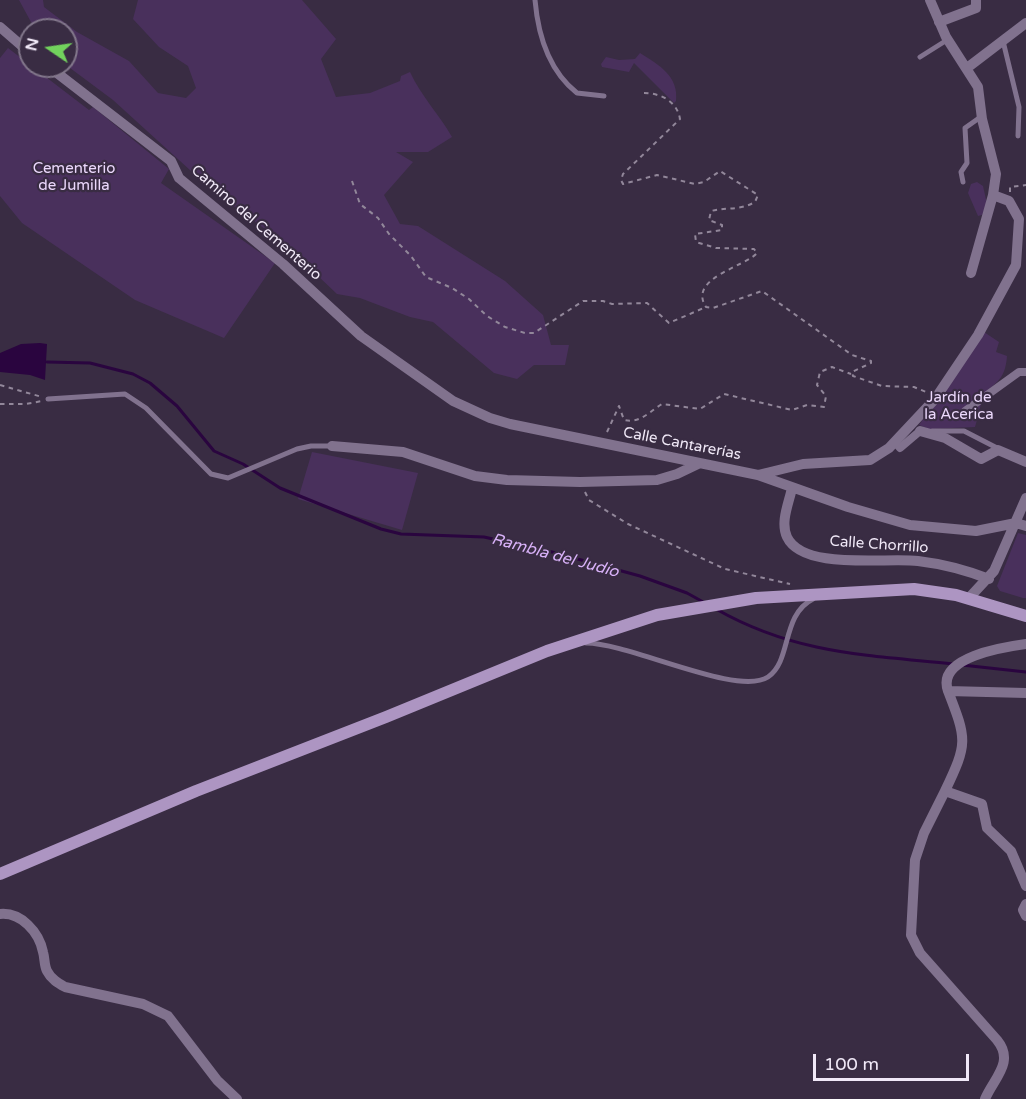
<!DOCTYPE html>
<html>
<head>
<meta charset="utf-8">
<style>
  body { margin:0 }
  #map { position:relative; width:1026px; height:1099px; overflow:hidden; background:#392c43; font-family:"Varela Round",sans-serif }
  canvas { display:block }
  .north { position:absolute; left:18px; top:18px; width:60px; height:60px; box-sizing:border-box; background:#392c43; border:2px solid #82778b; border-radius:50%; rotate:283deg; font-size:16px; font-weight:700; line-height:24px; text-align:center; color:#f0e8f7 }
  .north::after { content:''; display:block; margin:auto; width:21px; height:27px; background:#72d25d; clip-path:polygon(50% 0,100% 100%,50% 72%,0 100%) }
  .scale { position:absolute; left:813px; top:1054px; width:156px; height:27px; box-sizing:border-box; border:3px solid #f0e8f7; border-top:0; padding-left:8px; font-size:18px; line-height:21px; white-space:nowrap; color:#f0e8f7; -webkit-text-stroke:4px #392c43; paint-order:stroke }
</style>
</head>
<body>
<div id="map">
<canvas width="1026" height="1099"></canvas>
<div class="north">N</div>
<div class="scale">100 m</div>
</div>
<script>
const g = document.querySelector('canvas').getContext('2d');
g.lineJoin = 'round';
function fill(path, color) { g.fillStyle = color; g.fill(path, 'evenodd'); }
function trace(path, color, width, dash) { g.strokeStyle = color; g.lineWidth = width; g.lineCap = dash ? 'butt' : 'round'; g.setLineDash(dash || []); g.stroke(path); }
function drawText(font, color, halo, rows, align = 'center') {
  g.font = font + ' "Varela Round",sans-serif'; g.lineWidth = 4.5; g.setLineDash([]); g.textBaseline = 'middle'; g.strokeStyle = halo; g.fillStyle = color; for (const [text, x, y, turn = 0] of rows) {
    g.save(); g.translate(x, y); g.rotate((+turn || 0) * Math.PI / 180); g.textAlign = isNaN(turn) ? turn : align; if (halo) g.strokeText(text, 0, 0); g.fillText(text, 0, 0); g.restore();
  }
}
fill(new Path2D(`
  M19,0h24l1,7 33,25 52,29 29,32 28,5 10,-10 -8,-22 -29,-19 -26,-28 5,-19h164l34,39 -15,20 15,38 34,-4 30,-12 1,-5 9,-4c11,24 29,42 42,65l-24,15h-32l17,10 -29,33 16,29 18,2 87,55 38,34 8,30h18l-4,20h-31l-17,14 -23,-6 -61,-51 -23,-5 -50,-19 -23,-4 -57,-54 -67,-49 -100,-91 -47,-35v-35h-26l-9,-8z
  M8,48l81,62 4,-3 76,62 -8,14 114,80 -51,75 -89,-38 -113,-77 -22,-27v-138z
  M640,53c19,12 39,23 36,48l-2,2 -40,-40 -5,9 -27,-5 -1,-3 5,-7 13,3 16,-1z
  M977,182l6,4 4,18 -5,11 -4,1 -10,-23 3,-9z
  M984,332l15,10 -3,10 11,4c-2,28 -14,24 -24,43 -4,9 -5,19 -8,28l-46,2 -10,-4z
  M312,452l106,21 -16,57 -104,-31z
  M1018,533l8,2v63h-3l-23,-7 -3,-5z`), '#49305c');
fill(new Path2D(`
  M40,343l7,1 -2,36 -15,-5 -30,-3v-19l21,-9z`), '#2a053f');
trace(new Path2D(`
  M47,362l43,1 43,11 17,9 27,23 37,45 29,13 37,24 101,41 20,5 83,3 68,15 88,24 47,17 18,10
  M716,609c79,45 150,46 237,55
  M962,665l64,7`), '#2a053f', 3);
trace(new Path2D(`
  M644,93c16,0 33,8 36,26l-57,55 -2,6 2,4 34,-9 38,9 9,-2 16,-11 38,24 -3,7c-16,9 -29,5 -44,9l-2,9 13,5v5l-27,4 1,8 20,6 38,1 3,4c-10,13 -70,25 -51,54l7,1 49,-17 90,64 19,6v2l-19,9 1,4 29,10 32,1 12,5
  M352,181l8,23 18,14 11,16 22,22 15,21 26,11 17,11 18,17 18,11 20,6h9l49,-32h20l9,3 35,-1 22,20 37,-16
  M1010,192v-5l16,-2
  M0,385l42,12
  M0,404h26l16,-3
  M607,432l12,-26 5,14c16,4 26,-9 38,-16l38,5 24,-15 68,16 15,-5 17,2 2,-11 -9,-11 3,-13 12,-5 19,7
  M585,492l4,8 39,24 97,45 65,15`), '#92879a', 2, [4.5, 4.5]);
trace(new Path2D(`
  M535,0c3,35 13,70 42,93l27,3
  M1003,41l16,66 -1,29
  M920,57l27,-17
  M963,182l-2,-10 6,-9 -2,-35 17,-12
  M48,399l77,-5 21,14 65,66 17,4 69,-29 14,-3h21
  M932,431h32l37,19
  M586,643c44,0 151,54 182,34 24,-16 13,-62 45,-78`), '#81728e', 5);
trace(new Path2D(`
  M965,411l54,-39h7
  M895,442l5,6 20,-17`), '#81728e', 8);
trace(new Path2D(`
  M930,0l16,37 32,50 4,32 14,55 -3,21 -22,78
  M939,22l37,-14v-8
  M0,27l30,26
  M48,66l123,95 8,17 104,86 78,72 92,65 37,17 20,6 248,51 90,32 62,18 66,6 40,-8 10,3
  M967,68l59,-45
  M920,431l25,7 36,21 17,-9 28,12
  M332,446l71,6 72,24 32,4 73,2 77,-2 20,-6 23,-11
  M758,475l45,-11 67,-4 19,-12 46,-49 43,-64 38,-70 3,-46 -10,-18 -16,-6
  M792,488c-3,15 -12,34 -5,49 16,34 100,20 131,24 25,3 48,9 71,18
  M969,598l25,-27 32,-73
  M1026,644c-22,3 -90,13 -78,47l78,2
  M945,791c23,-48 22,-51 3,-100
  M1026,904l-3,6 3,6
  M0,914c21,-2 39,18 43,38 2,7 1,13 4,19 4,8 11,12 18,16l78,17 25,12 49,64 20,19
  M985,1099c9,-21 30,-37 12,-59l-77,-87 -9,-18 4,-75 9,-27 21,-42 37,13 5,24 24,23 15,35`), '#81728e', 10);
trace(new Path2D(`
  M0,874l196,-83 190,-74 161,-66 110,-36 99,-17 158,-9 42,6 70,21`), '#ad95c2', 12);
drawText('15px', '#ebd8fc', '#392c43', [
  ["Cementerio",74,169],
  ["de Jumilla",74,186],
  ["Jardín de",959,398],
  ["la Acerica",959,415]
]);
drawText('15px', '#f0e8f7', '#392c43', [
  ["Camino del Cementerio",256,223,41],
  ["Calle Cantarerías",682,444,11],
  ["Calle Chorrillo",879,545,4]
]);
drawText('italic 16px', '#d8b1f8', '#392c43', [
  ["Rambla del Judío",555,556,15]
]);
</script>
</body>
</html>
